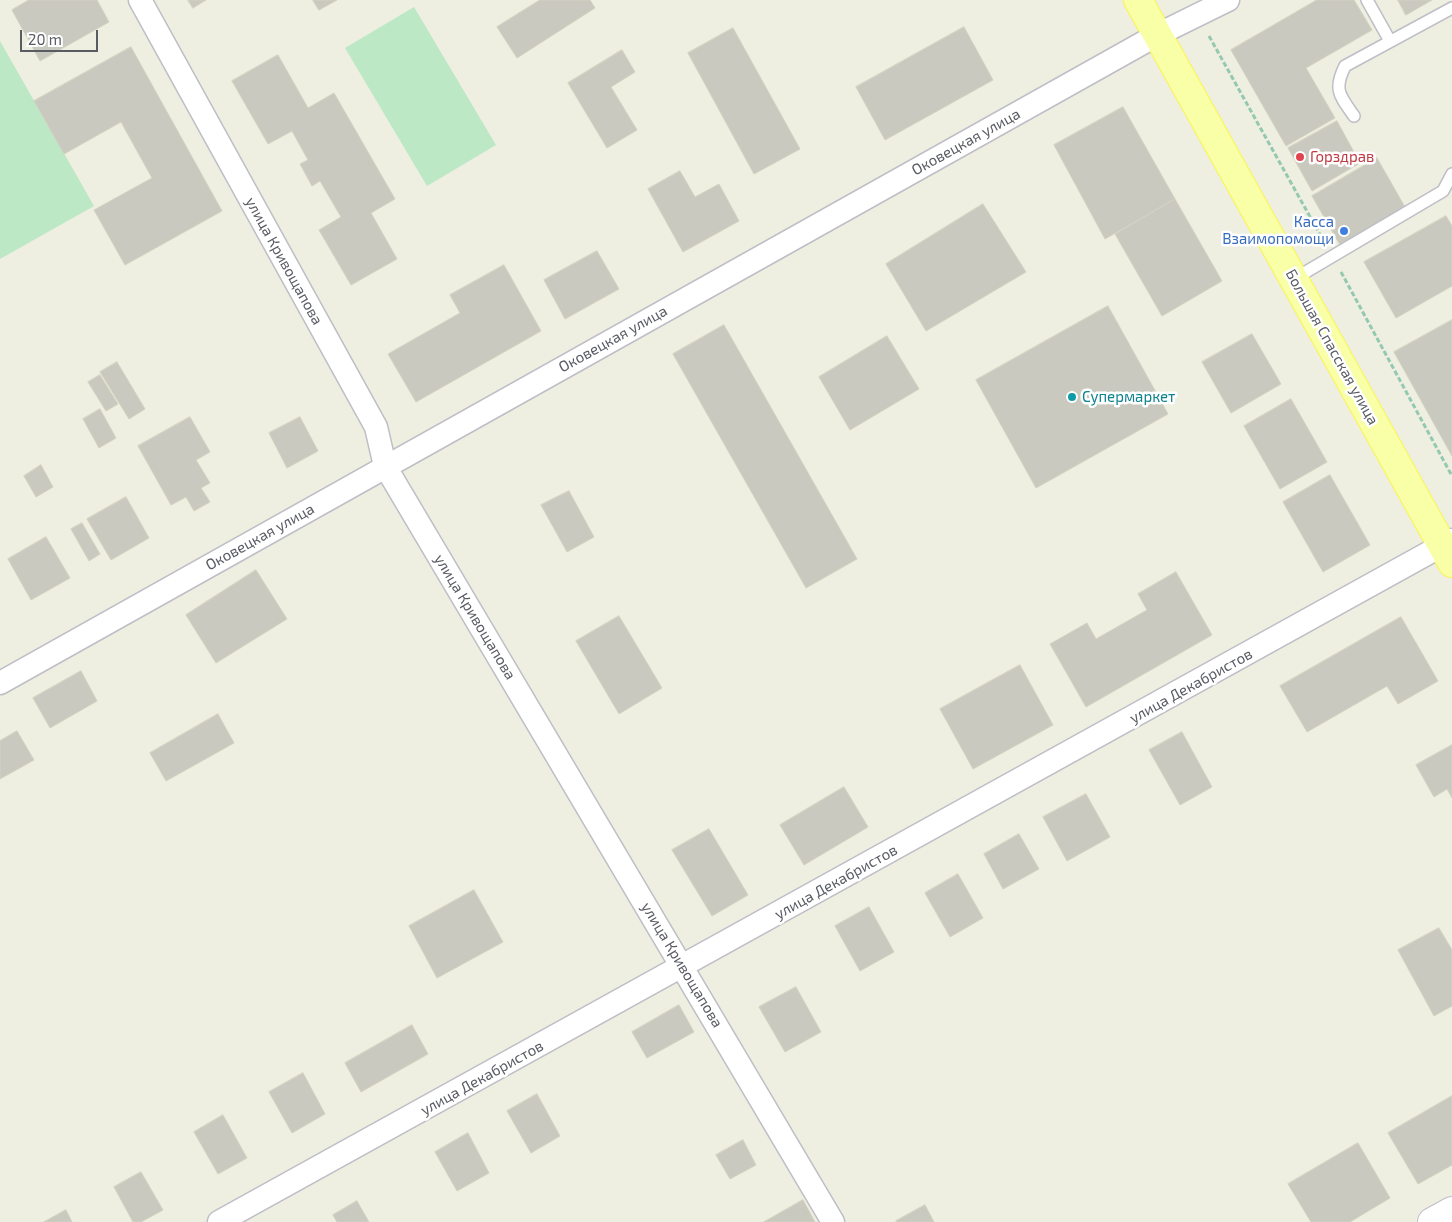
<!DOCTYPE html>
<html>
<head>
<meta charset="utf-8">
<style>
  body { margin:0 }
  #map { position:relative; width:1452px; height:1222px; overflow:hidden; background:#eeeee1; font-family:"Exo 2",sans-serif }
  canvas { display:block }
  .scale { position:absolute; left:20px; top:30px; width:78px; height:22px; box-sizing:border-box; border:2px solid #5a5c64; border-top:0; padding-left:6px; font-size:15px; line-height:18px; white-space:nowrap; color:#5a5c64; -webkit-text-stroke:4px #fff; paint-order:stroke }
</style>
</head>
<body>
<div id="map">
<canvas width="1452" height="1222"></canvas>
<div class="scale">20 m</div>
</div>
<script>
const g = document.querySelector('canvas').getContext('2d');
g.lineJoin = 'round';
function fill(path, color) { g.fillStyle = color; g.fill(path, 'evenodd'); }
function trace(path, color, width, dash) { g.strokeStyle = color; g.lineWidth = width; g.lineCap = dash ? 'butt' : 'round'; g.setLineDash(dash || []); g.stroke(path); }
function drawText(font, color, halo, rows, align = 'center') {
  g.font = font + ' "Exo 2",sans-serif'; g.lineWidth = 5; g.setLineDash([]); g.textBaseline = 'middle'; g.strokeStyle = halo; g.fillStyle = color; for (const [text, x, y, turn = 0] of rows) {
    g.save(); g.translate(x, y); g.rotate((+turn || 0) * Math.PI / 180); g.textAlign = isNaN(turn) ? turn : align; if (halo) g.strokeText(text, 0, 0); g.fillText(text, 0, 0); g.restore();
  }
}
fill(new Path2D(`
  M414,7l82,138 -69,41 -82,-138z
  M0,41l94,165 -94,53z`), '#bce8c6');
const building = new Path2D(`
  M29,0h68l12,22 -69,39 -28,-51z
  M188,0h18l-13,8z
  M313,0h24l-18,10z
  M540,0h50l5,8 -78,50 -20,-31z
  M1317,0h37l18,30 -66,38 29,50 -49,28 -55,-96z
  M1398,0h34l-26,15z
  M964,27l29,53 -108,60 -29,-53z
  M733,28l67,121 -46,25 -66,-121z
  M131,47l91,164 -97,54 -31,-55 58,-32 -31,-56 -57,32 -30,-53z
  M622,50l13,22 -24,15 26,43 -30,18 -39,-65z
  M278,55l30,53 26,-15 61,106 -24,14 26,46 -46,26 -32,-55 22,-13 -21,-36 -8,5 -12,-22 8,-4 -16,-29 -24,13 -36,-63z
  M1123,107l52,92 -70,40 -51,-94z
  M1337,121l23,42 -48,28 -24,-43z
  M1377,158l28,49 -65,38 -28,-49z
  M680,171l15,26 24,-13 20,37 -56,31 -35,-63z
  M1175,199l47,82 -60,35 -47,-82z
  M983,204l43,68 -100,59 -40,-67z
  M1446,216l6,10v60l-56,32 -32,-56z
  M597,251l22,38 -54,30 -21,-39z
  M504,265l37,66 -125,71 -28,-48 72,-41 -10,-18z
  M1108,306l60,108 -132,74 -60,-108z
  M1452,320v136l-58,-104z
  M724,325l133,234 -51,29 -133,-234z
  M1252,334l29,50 -50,29 -29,-51z
  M887,336l32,53 -69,41 -31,-53z
  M117,362l28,47 -16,10 -29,-47z
  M100,375l18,29 -12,7 -18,-29z
  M1291,399l36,63 -47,27 -36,-63z
  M100,409l16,29 -17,10 -16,-29z
  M190,417l20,35 -14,8 14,23 -9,5 9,14 -16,9 -8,-14 -15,8 -33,-59z
  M300,417l18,34 -31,17 -18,-35z
  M41,465l12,22 -17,10 -12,-21z
  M1330,475l40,70 -47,27 -40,-70z
  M569,491l25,46 -27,15 -26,-47z
  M126,497l23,41 -38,22 -24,-41z
  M82,523l18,31 -11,7 -18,-32z
  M46,537l24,41 -39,22 -23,-41z
  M256,570l31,49 -71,44 -30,-48z
  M1176,572l36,63 -126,72 -36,-63 37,-21 9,16 51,-29 -9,-16z
  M619,616l43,72 -43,26 -43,-73z
  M1401,617l37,64 -40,23 -11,-18 -80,46 -27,-46z
  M1020,665l33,60 -80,44 -33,-60z
  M81,671l16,30 -47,27 -17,-30z
  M218,714l16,29 -68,38 -16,-28z
  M17,731l17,29 -34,19v-38z
  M1182,732l30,55 -32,18 -31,-55z
  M1452,745v53l-5,-9 -13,8 -18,-32z
  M844,787l24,40 -64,38 -24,-40z
  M1086,794l24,43 -43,24 -24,-44z
  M709,829l39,66 -36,21 -40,-66z
  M1019,834l20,35 -36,20 -19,-35z
  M958,874l25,44 -33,19 -25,-44z
  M474,890l29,52 -66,36 -28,-52z
  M869,907l25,45 -34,19 -25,-45z
  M1439,928l13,22v56l-18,10 -36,-66z
  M796,987l25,45 -36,20 -26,-45z
  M679,1005l15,27 -47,26 -15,-26z
  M412,1025l16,29 -67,38 -16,-29z
  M303,1073l22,41 -33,19 -23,-41z
  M537,1094l23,42 -29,17 -24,-42z
  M1452,1096v69l-34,19 -30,-51z
  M223,1115l24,43 -29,16 -24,-42z
  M468,1133l21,40 -32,18 -22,-39z
  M743,1140l13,25 -26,14 -14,-24z
  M1358,1143l32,55 -40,24h-39l-23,-38z
  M141,1172l22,38 -22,12h-8l-19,-35z
  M803,1200l12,22h-51z
  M357,1201l12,21h-32l-4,-7z
  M925,1205l9,17h-38v-1z
  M66,1210l6,12h-28z`);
fill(building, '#c9c9bf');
trace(building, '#d3d2bf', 1);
const service = new Path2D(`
  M1367,0l23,41
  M1354,116c-14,-20 -21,-26 -9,-50l107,-58
  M1294,279l149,-88 9,-17`);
const minor = new Path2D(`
  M140,0l236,427 9,39 448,756
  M0,683l1157,-648 71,-35
  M219,1222l1233,-682`);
const secondary = new Path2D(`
  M1432,1222l20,-11`);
const primary = new Path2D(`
  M1138,0l314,563`);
trace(service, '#bebfc6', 14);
trace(minor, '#bebfc6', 25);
trace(secondary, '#bec0c8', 30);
trace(primary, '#fbf54d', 30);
trace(new Path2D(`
  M1209,36l114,204
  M1341,272l111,204`), '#94c9b1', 3, [5, 2.5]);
trace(service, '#fff', 11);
trace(minor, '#fff', 22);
trace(secondary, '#fff', 28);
trace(primary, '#f8ffa6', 28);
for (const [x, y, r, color] of [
  [1300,157,5,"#e0444e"],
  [1344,231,5,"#3f7fe0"],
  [1072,397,5,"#0f9aa8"]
]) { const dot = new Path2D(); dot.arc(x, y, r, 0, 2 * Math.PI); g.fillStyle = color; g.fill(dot); trace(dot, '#fff', 2); }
drawText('15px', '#5a5c64', '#fff', [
  ["Оковецкая улица",966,142,-29],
  ["улица Кривощапова",284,261,61],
  ["Оковецкая улица",613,339,-29],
  ["Большая Спасская улица",1332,347,61],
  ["Оковецкая улица",260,537,-29],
  ["улица Кривощапова",475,617,59],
  ["улица Декабристов",1191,686,-29],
  ["улица Декабристов",836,882,-29],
  ["улица Кривощапова",682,965,59],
  ["улица Декабристов",482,1078,-29]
]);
drawText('15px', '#be3a42', '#fff', [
  ["Горздрав",1310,157]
], 'left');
drawText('15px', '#366cbe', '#fff', [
  ["Касса",1334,222],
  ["Взаимопомощи",1334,239]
], 'right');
drawText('15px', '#0d838f', '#fff', [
  ["Супермаркет",1082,397]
], 'left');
</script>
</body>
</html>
